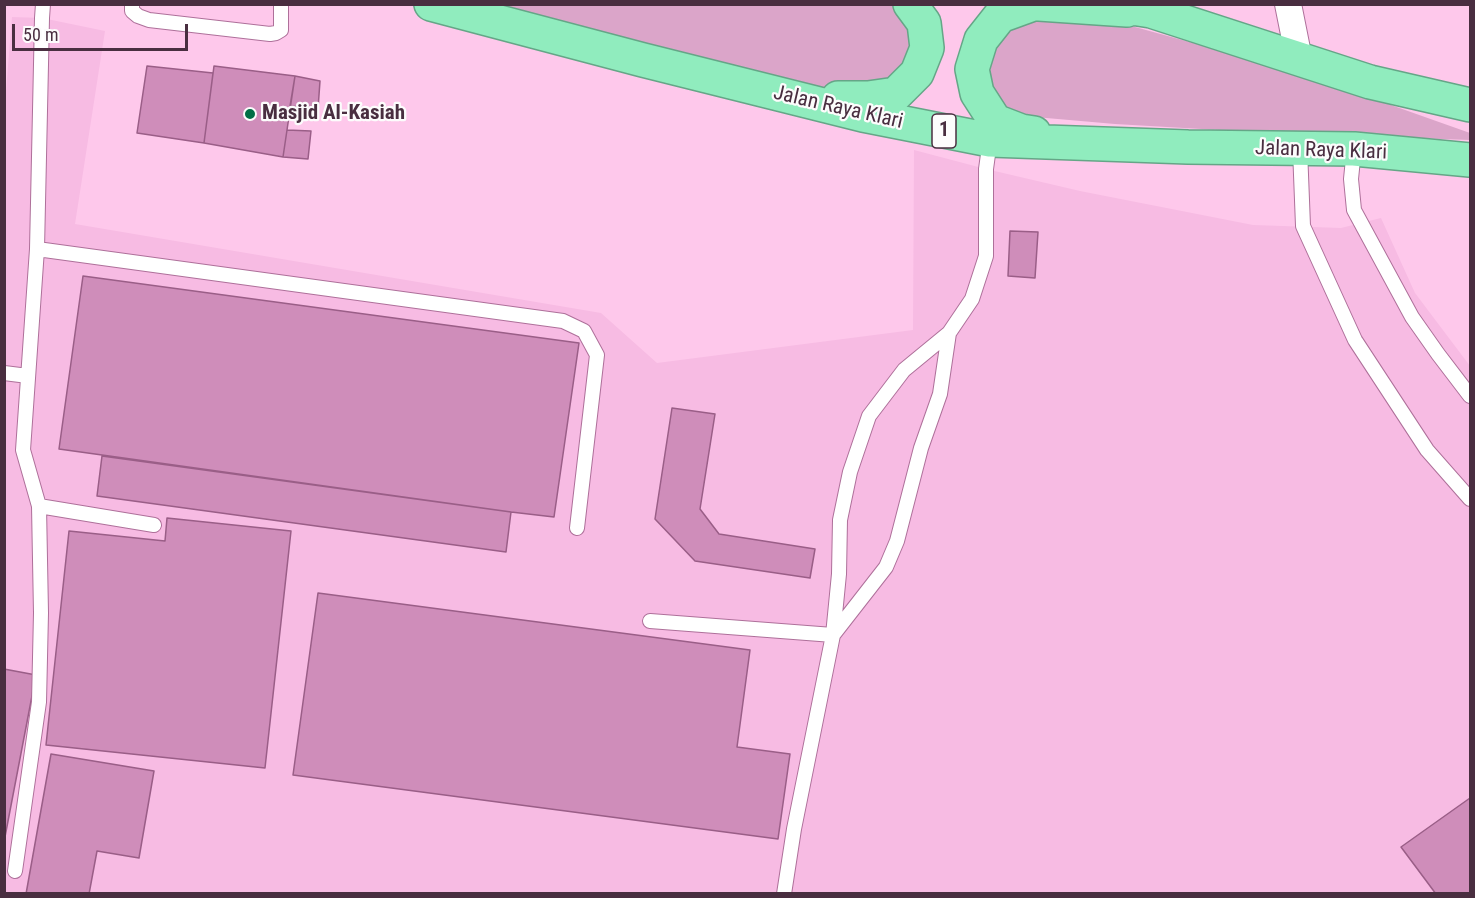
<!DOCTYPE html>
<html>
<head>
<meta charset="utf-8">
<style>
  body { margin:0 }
  #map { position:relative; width:1475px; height:898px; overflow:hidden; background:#fec8eb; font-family:"Roboto Condensed",sans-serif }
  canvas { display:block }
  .frame { position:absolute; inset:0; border:6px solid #492e40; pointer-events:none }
  .scale { position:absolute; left:12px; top:24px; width:176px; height:27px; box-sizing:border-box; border:3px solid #492e40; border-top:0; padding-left:8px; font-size:18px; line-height:21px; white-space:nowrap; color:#492e40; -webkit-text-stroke:4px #fcfcfc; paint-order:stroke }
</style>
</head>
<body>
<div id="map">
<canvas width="1475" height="898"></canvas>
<div class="frame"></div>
<div class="scale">50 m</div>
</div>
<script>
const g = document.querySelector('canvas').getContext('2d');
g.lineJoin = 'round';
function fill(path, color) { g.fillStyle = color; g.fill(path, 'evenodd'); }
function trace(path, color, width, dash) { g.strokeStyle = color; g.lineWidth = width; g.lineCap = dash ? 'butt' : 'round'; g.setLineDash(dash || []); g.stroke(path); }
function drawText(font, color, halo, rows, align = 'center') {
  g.font = font + ' "Roboto Condensed",sans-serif'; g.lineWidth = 4.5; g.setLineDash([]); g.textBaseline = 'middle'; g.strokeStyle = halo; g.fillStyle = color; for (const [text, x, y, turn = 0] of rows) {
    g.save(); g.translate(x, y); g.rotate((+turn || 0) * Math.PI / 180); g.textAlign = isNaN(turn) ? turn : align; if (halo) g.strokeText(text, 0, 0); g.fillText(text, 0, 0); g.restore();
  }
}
fill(new Path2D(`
  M12,17l30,1 63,13 -30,193 526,89 56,50 256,-33 1,-180 72,19 94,22 173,34 88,3 40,-10 34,75 55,73v527l-1465,1 -1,-778z`), '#f7bbe3');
fill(new Path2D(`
  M504,5h387l12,10 13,33 -24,35 -49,11 -57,-8z
  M1045,11l90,16 160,44 175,62v7l-199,-7 -156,-9 -103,-9 -23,-18 -3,-48 12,-16z`), '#dba5c9');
const building = new Path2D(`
  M147,66l66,7 -9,70 -67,-10z
  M214,66l81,10 -12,81 -79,-14z
  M295,76l25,5 -2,28 -28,-3z
  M287,130l24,1 -3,28 -25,-2z
  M1010,231l28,1 -3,46 -27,-2z
  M83,276l496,67 -25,174 -43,-5 -452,-63z
  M672,408l43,6 -15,95 19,25 96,15 -5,29 -115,-17 -40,-42z
  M102,456l409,56 -5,40 -409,-56z
  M167,518l124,13 -26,237 -219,-23 23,-214 96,10z
  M318,593l432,57 -13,97 53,7 -12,85 -485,-64z
  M4,669l32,6 -32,167z
  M51,754l103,17 -15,87 -42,-7 -8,43h-63z
  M1470,798v95l-34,1 -35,-47z`);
fill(building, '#cf8dba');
trace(building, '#9a5e87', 1.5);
const service = new Path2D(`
  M132,4v7l6,5 11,4 121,14 6,-1 5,-3v-26
  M1300,149l3,77 52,114 72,110 43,49
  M1354,149l-3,30 3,31 58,107 26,37 32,42
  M37,249l526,72 21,10 13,24 -20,173
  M4,373l24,3
  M39,506l115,19
  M650,621l183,14 53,-68 11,-26 24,-93 19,-54 9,-61
  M15,871l24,-169 2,-89 -2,-107 -16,-56 14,-201 5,-231 1,-14
  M784,894l10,-65 39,-194 6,-61 1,-54 10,-48 19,-56 35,-46 45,-37 23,-34 14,-43v-87l4,-29`);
const minor = new Path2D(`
  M1288,4l11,55`);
const trunk = new Path2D(`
  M431,4l212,56 220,55 127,25 198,7 166,2 116,11
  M1033,4l-33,12 -19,24 -9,29 5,24 18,28 26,10 13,2
  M1039,4l88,6
  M1106,4l45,7 219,71 100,23
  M838,98h30l28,-4 21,-21 10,-25 -3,-25 -14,-19`);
trace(service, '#ae709a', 16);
trace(minor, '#ae709a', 28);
trace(trunk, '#65a687', 36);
trace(service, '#fff', 14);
trace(minor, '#fff', 26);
trace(trunk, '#90ecbe', 33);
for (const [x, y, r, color] of [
  [250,114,6,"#016e46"]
]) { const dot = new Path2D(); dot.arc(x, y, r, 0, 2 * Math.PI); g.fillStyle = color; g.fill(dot); trace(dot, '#fcfcfc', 2); }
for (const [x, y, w] of [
  [944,131,24]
]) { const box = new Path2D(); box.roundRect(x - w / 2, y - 17, w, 34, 4.5); g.fillStyle = '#fcfcfc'; g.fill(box); trace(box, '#492e40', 1.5); }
drawText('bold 20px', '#492e40', null, [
  ["1",944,131]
]);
drawText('21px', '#492e40', '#fcfcfc', [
  ["Jalan Raya Klari",838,108,13],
  ["Jalan Raya Klari",1321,151,2]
]);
drawText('bold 21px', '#492e40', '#fcfcfc', [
  ["Masjid Al-Kasiah",262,114]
], 'left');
</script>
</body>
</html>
